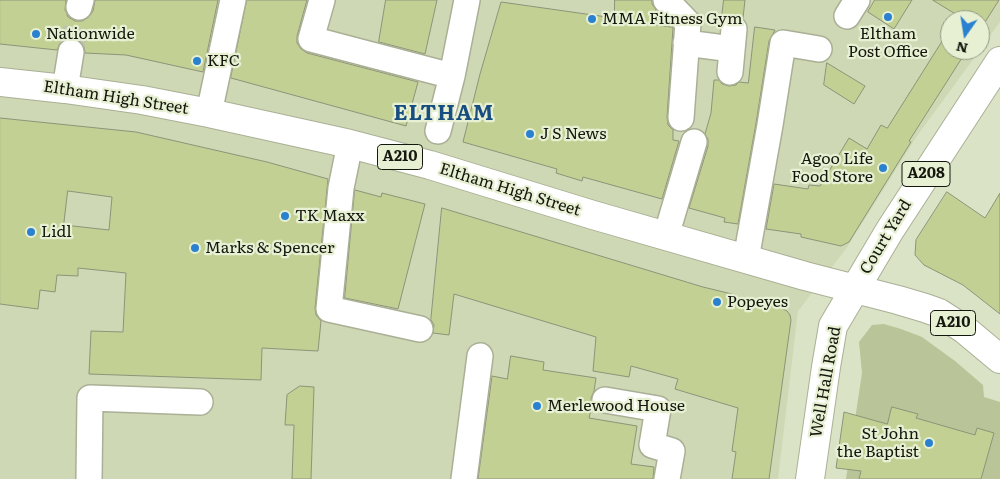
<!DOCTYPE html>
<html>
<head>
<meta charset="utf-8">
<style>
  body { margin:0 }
  #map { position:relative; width:1000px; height:479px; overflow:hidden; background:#dbe3c7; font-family:Literata,serif }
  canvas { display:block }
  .north { position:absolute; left:940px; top:10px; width:50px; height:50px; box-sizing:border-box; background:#e8f0d4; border:1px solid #939984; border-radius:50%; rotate:193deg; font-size:14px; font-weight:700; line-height:20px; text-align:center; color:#14170d }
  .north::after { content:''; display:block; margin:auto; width:18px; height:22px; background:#2a81cf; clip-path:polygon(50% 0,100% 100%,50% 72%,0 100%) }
</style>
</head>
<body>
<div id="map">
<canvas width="1000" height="479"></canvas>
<div class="north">N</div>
</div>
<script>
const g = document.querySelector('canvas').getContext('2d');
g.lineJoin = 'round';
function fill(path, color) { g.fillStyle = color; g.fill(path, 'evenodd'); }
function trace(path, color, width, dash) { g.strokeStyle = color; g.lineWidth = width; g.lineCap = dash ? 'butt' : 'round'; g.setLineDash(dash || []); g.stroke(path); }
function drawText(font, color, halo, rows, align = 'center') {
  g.font = font + ' Literata,serif'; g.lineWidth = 4.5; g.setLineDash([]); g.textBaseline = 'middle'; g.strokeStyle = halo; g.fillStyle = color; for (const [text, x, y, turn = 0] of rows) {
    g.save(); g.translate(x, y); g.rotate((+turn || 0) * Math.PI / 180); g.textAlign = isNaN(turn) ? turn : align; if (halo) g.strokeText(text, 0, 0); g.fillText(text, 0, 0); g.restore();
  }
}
fill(new Path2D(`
  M0,0h1000v22l-20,27v-29h-30v30h30l-63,86 -71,113 -48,62 -20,168h-778z`), '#ced8b4');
fill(new Path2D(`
  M884,324l17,5 21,8 33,24 28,24 1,12 16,5v77h-154l16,-106 -3,-31 13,-17z`), '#b9c498');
const building = new Path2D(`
  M0,0h66l-1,10 3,7 7,4h7l7,-4 4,-6 2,-11h123l-15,72 -77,-17 -41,-2 -1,-7 -4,-5 -7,-3 -8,1 -5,4 -3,7 -57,-6z
  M247,0h60l-10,36v7l4,6 6,4 111,29 -12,44 -175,-48z
  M386,0h51l-12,54 -46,-12z
  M615,0h37v4l4,6 -1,15 16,2 2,1 -6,89 1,8 5,5v10l6,1 -17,58 -79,-22 -1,4 -26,-8 1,-4 -94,-27 17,-68 21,-72 113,16z
  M724,0h21l-2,18 -8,-3 -8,1h-5z
  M875,0h37l-18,29 -26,-17z
  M933,0h66l-19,30v-10h-24l2,-4z
  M755,27l20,3 -6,11 -13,82 -18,101 -14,-2 1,-4 -36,-10 19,-62v-7l-3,-5 6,-21 3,-33h5l3,4 7,2 7,-1 3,-3 9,1z
  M950,29v21h17l-58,91 2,1 -62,100 -8,4 -40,-9v-3l-35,-5 8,-45 34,5 1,-4 11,1 29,-48 18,11 14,-24 6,3z
  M827,63l38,23 -11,18 -30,-19z
  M0,118l136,14 131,30 61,17 -13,129 1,7 5,6 -3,30 -56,-3 -1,32 -172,-6 2,-43 32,1 3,-59 -48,-5v8l-21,-1 -2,17 -15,-2 -2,19 -38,-5zM68,191l44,6 -3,33 -45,-5z
  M355,190l26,7 1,-4 43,11 -27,105 -53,-11z
  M947,192l38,26 15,-25v121l-37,-29 -39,-20 -9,-10 1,-15z
  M442,208l261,79 33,8 -1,3 46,10 6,3 3,4 1,5 -22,159h-37l4,-27 -4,-1 6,-43 -63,-19 3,-10 -47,-13 -2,11 -36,-6 3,-34 -142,-43 -5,41 -16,-2 1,-8 -3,-5z
  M511,356l33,6 -1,8 53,8 -2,13 -3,7 1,7 -3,13 48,8 -6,38 23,3 -1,12h-175l14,-103 15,3z
  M300,386l14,1 -3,92h-19l2,-54h-9l2,-30z
  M892,407l26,7 -2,4 59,17 2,-7 17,5 -13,46h-122l2,-8 -25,-3 8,-56 43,12z`);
fill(building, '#c2d193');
trace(building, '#8d947a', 1);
trace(new Path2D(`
  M71,52l8,-45`), '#bdc4ab', 25, [25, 12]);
const minor = new Path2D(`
  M322,0l-11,39 141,37
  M666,0l22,23 -7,95
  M79,7l2,-7
  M847,16l10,-16
  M686,43l46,6
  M730,72l4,-43
  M65,89l6,-37
  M209,113l24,-113
  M438,131l14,-55 15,-76
  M350,144l-9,44 -12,121 91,20
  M666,236l28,-94
  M746,259l24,-134 13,-82 36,6
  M605,400l53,9 -6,36 20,6 -5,28
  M89,479l1,-81 110,4
  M464,479l16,-123`);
const major = new Path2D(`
  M0,82l65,7 77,11 67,13 141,31 80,21 163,50 212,61 93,24 27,8 14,5 25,16 36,30
  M810,479l16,-112 7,-41 57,-96 110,-169`);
trace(minor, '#a9b095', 28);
trace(major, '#a9b095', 30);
trace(minor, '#fff', 25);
trace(major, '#fff', 28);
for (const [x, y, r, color] of [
  [888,17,5,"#2a81cf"],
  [592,19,5,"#2a81cf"],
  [36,34,5,"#2a81cf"],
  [197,61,5,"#2a81cf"],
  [530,134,5,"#2a81cf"],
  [883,168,5,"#2a81cf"],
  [285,216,5,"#2a81cf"],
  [31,232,5,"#2a81cf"],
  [195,248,5,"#2a81cf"],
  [717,302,5,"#2a81cf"],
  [537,406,5,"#2a81cf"],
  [929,443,5,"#2a81cf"]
]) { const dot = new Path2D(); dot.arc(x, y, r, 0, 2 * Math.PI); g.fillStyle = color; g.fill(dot); trace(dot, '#e8f0d4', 2); }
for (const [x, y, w] of [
  [400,157,45],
  [926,174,48],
  [953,323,45]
]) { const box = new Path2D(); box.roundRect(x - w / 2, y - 12.5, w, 25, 4); g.fillStyle = '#e8f0d4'; g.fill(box); trace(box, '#14170d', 1); }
drawText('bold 15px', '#14170d', null, [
  ["A210",400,157],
  ["A208",926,174],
  ["A210",953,323]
]);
drawText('16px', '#14170d', '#e8f0d4', [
  ["MMA Fitness Gym",602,19],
  ["Nationwide",46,34],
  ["Eltham",888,34,"center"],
  ["Post Office",888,52,"center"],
  ["KFC",207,61],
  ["J S News",540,134],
  ["Agoo Life",873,159,"right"],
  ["Food Store",873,177,"right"],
  ["TK Maxx",295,216],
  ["Lidl",41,232],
  ["Marks & Spencer",205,248],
  ["Popeyes",727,302],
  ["Merlewood House",547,406],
  ["St John",919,434,"right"],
  ["the Baptist",919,452,"right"]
], 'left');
drawText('16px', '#14170d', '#e8f0d4', [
  ["Eltham High Street",116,98,9],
  ["Eltham High Street",510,190,17],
  ["Court Yard",886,237,-59],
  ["Well Hall Road",826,382,-80]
]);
g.letterSpacing = '1px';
drawText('bold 21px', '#174e7f', '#e8f0d4', [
  ["ELTHAM",444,114]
]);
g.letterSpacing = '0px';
</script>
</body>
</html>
